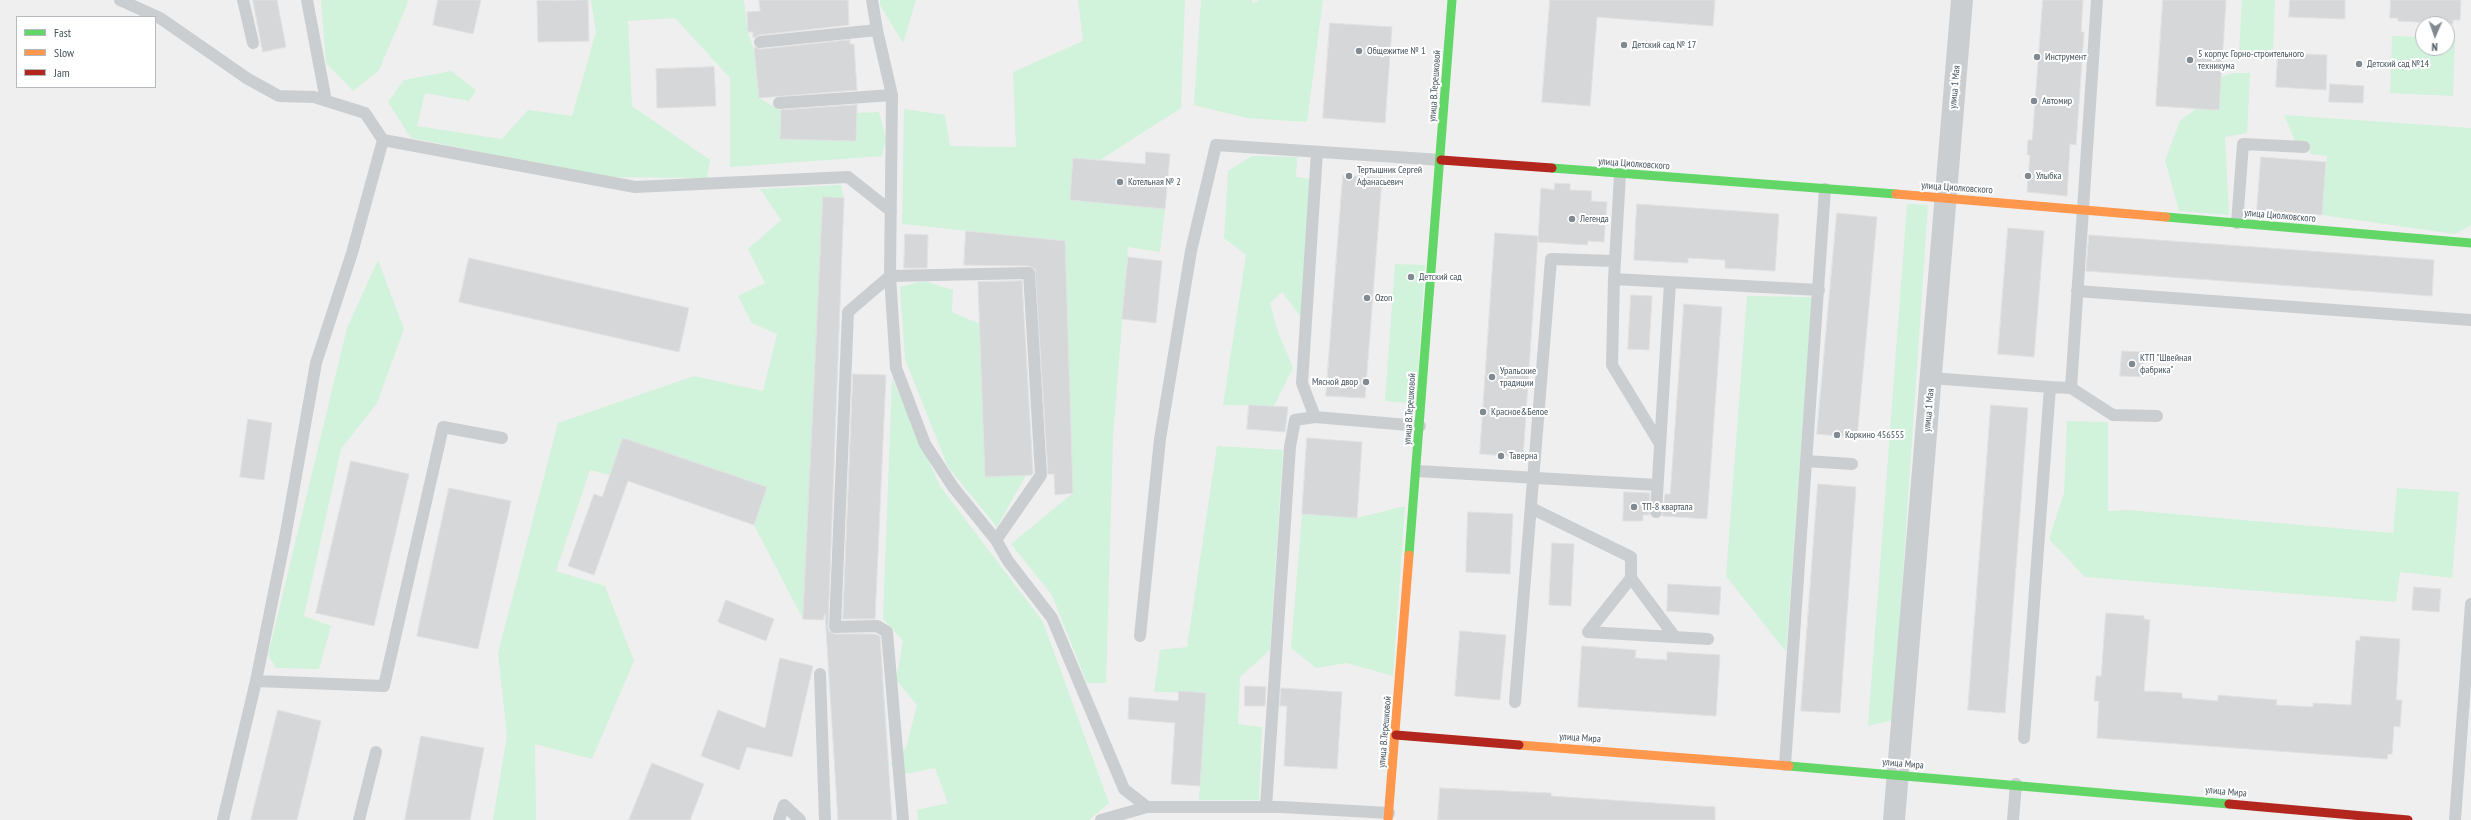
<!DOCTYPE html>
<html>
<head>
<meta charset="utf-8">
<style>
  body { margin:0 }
  #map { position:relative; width:2471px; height:820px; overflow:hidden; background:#f0efef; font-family:"PT Sans Narrow",sans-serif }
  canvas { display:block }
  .legend { position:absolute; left:16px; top:16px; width:140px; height:72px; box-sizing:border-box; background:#fff; border:1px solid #b4babe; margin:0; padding:5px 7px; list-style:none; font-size:12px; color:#44535d }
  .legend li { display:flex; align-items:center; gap:8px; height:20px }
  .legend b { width:20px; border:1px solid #b4babe }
  .north { position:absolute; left:2415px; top:16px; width:40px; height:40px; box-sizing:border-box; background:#fff; border:1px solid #b4babe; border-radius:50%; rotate:182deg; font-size:11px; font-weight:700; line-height:16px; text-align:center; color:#44535d }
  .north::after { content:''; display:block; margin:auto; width:14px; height:18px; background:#808a90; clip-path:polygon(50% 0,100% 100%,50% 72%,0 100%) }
</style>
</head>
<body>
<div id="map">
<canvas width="2471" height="820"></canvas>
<ul class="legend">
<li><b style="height:5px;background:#63d668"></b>Fast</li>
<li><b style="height:5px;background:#ff974d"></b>Slow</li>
<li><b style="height:5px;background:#b3261e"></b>Jam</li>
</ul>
<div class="north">N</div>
</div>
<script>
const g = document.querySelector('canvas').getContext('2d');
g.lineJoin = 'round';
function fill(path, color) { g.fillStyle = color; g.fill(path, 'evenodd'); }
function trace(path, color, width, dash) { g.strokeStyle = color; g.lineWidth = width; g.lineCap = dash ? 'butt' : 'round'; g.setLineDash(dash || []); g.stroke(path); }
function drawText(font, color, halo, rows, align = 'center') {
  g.font = font + ' "PT Sans Narrow",sans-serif'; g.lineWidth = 4; g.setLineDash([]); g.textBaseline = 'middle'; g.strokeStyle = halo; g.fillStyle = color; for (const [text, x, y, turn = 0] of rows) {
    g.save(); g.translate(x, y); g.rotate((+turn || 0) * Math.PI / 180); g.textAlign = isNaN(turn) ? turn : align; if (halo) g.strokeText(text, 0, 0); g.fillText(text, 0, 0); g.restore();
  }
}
fill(new Path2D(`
  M321,0h88l-30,70 -26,21 -27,-28z
  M591,0h153l4,32 7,21 4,45 22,13 -1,28 76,2 1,-28 22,-1 7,26 -4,18 -152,11v-89l-55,-60 -47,3 4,85 78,54 -3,18 -100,-1 -196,-39 -23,-36 16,-22 47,-9 25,19 -7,11 -44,-8 -8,33 85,13 26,-29 44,6 24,-84z
  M880,0h36l-13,43 -23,-38z
  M1078,0h107l-4,108 -81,52 -27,-2 -3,42 95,9 -5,43 -32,-5 -15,190 -7,246h-19l-35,-88 -41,-51 62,-51 -8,-252 -163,-17 2,-115 41,6 5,31 66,1 -3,-75 70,-31z
  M1201,0h51l1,4 6,-4h64l-16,122 -60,-4 -53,-13z
  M2242,0h33l-2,55 -34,-1z
  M2392,36l31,1v11h24v-10h8l-2,58 -63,-3z
  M2233,73h17l-3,60 -22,4 4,78 -50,-4 -14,-51 15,-39 17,-13 24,-31z
  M2284,115l187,13v97l-16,9 -133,-19 5,-59 -17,-2 -1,-11h-13z
  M1252,156l45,1 -1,20 14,2 -9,138 -19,-25 -12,11 7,26 16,39 -19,38 -51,-1 23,-150 -22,-17 4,-67z
  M841,185l3,13h-21l-20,421 -49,-94 13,-38 -144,-49 -13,37 -20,-5 -34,101 49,15 29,75 -42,98 -57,-15 1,76h-43l14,-84 -9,-83 60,-230 136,-47 69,15 14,-57 -25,-11 -14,-27 27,-13 -17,-34 33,-29 -21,-31z
  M1907,204l21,1 -35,515 -25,6z
  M378,260l26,69 -27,74 -36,46 -37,167 27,10 -12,43 -43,-1 -8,-13 79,-327z
  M1395,264l30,1 -9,139 -31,-3z
  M924,281l29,9 -1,22 28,12 5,153 41,-2 -29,52 -49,-60 -43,-108 -5,-72z
  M1747,296l65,1 -26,355 -60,-76z
  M892,378l48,108 103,136 66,181 -20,17h-171l-1,-10 31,-7 -13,-35 -35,7 -10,-11 16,-16 11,-43 -21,-25 7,-39 -20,-22z
  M2067,421l41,1v89l20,-1 265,23 4,-45 62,4 -7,86 -52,-6 -4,30 -311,-25 -36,-38 15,-46z
  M1217,446l66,4 -13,200 -30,27 -2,47 24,3 -3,73h-60l7,-107 -52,-1 6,-42 27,-3z
  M1405,506l-12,170 -46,-13 -31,5 -25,-20 11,-134 55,4z`), '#d1f2db');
const building = new Path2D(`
  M253,0h24l9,47 -23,5z
  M438,0h43l-8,34 -40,-9z
  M588,0l1,41 -51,1 -1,-41z
  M759,0h89l1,25 -90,10 -6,3v-6h-5l-1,-20 13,-1z
  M1550,0h165l-2,26 -116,-9 -7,89 -48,-4z
  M2043,0h40l-2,32h3l-8,113 -6,-1 -3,52 -40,-4 3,-37h-3l1,-15h4z
  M2163,0h63l-7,110 -63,-4z
  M2290,0h55v19l-56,-2z
  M2391,0h70l-1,20h-7v4l-55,-3v-3h-8z
  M1330,23l62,4 -7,96 -62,-5z
  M850,40v4h4l3,46 -98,8 -5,-51 7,2z
  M2278,53l49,2 -1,35 -50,-3z
  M714,67l2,39 -59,2 -1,-39z
  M2330,84l34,2 -1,17 -34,-1z
  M857,105l-1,36 -76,-2 1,-29z
  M1146,152l24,2 -5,55 -95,-9 3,-42 72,6z
  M2261,157l65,5 -4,53 -65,-5z
  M1343,175l39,3 -17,220 -39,-2z
  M1555,183l15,1v6l22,1 -1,10 16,1 -3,40 -16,-1 -1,4 -49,-3 3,-54 13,2z
  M823,197l21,1 -16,429 1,4 6,3h39l6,2 12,184h-54l-13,-207 -2,7 -20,-1z
  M1637,204l142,10 -4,57 -50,-3v-8l-37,-2v5l-54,-3z
  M1837,213l40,4 -20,221 -40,-4z
  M2008,228l36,3 -10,126 -36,-3z
  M966,231l99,10 8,252 -18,2 -1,-21h-6l-13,-205 -6,-3 -65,-1z
  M1495,233l43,3 -15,221 -43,-3z
  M905,234l23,1 -1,33h-23z
  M2089,235l345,25 -2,36 -346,-25z
  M1128,257l34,4 -6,62 -34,-4z
  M469,258l220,50 -10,44 -220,-50z
  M1022,281l11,192 -1,2 -47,2 -7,-195z
  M1631,295l21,1 -3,54 -21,-1z
  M1684,304l38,3 -15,212 -45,-3 3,-22h5z
  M2122,351l22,1 -1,25 -23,-1z
  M853,374l33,1 -11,244h-32z
  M1249,405l39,2 -3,25 -38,-3z
  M1991,405l37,3 -23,305 -37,-3z
  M248,419l24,4 -8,57 -24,-3z
  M623,438l144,49 -13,38 -126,-44 -34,94 -26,-9 26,-72 8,3z
  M1307,438l55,4 -5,76 -55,-4z
  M351,461l58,13 -35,152 -58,-13z
  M1818,484l38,3 -16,226 -39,-2z
  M449,488l62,13 -33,148 -61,-13z
  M1624,492l26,1 -1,22h-6v6h-20z
  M1468,512l45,2 -3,60 -44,-2z
  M1552,543l22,1 -3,62 -22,-1z
  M1668,584l53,3 -2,28 -52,-4z
  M2414,587l27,2 -2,23 -27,-2z
  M726,600l48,19 -8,22 -48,-19z
  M2106,613l38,3v3l6,1 -6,71 38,2v5l36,3v-6l59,5 -1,5 37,2v-4l38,2 5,-65 4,1v-5l40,3 -4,61h6l-2,27 -6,-1 -2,28h-4l-1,5 -290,-21 2,-37h-5l2,-25h5z
  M1460,631l46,4 -6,65 -45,-4z
  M1582,646l54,4 -1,8 32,2v-8l53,3 -4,61 -138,-9z
  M780,658l33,8 -21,91 -45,-10 -8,23 -38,-14 17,-46 47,18z
  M1245,686l21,1 -1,19h-20z
  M1281,688l61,4 -5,77 -53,-3 3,-60h-7z
  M1179,691l27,2 -6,93 -29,-2 4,-61 -47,-4 1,-22 49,4z
  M278,710l43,11 -24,99h-46z
  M421,736l63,12 -14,72h-65z
  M652,763l52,21 -14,36h-61z
  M1440,788l111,5v3l164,11v13h-277z`);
fill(building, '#d6d7d9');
trace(building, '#e1e1e2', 1);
trace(new Path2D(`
  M120,0l40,18 88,61 31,17 35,1 51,16 18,27 252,47 213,-10 43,34
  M243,0l10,43
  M307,0l19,101
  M872,0l5,30
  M760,42l117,-12 15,65
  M779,103l113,-8 -2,181 -42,36 -13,315 42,-1 10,6 16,188
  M1317,152l-15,231 13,34 105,9
  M1620,174l-6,105 205,11
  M2237,223l6,-79 61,3
  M1614,279l-2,86 48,79
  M2077,291l394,29
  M1931,378l119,9 -26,351
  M2050,387l21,1 26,-388
  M2071,388l42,27 44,1
  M1806,461l46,3
  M1417,471l240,14
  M1531,508l100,49v21l-43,54 120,7
  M1656,512l14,-230
  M996,540l-43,-53 -28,-43 -29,-76 -6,-92 139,-3 12,202 -45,65 12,21 44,57 72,171 23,18h134l108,6
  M1631,578l44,59
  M1140,636l20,-197 31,-188 25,-106 225,15
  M820,674l5,146
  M256,681l128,5 59,-259 59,11
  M1515,702l36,-443 64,2
  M1785,765l40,-576
  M1266,807l24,-360 5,-27 20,-3
  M223,820l33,-139 29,-143 31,-175 36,-110 31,-113
  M359,820l17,-68
  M779,820l5,-15 16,15
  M1101,820l46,-13
  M2013,820l3,-36
  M2455,820l16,-216`), '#cbced0', 12);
trace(new Path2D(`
  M1894,820l68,-820`), '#cbced0', 22);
trace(new Path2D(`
  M1552,168l344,26
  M2166,217l305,26
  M1409,555l43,-555
  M1789,766l440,38`), '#63d668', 9);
trace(new Path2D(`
  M1896,194l270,23
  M1519,745l270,21
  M1388,820l21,-265`), '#ff974d', 9);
trace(new Path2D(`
  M1441,160l111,8
  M1396,735l123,10
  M2229,804l179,16`), '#b3261e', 9);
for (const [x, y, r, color] of [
  [1624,45,4,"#808a90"],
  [1359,51,4,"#808a90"],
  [2037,57,4,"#808a90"],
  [2190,60,4,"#808a90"],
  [2359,64,4,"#808a90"],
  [2034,101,4,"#808a90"],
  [1349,176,4,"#808a90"],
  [2028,176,4,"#808a90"],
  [1120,182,4,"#808a90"],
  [1572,219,4,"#808a90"],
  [1411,277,4,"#808a90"],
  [1367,298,4,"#808a90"],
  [2132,364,4,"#808a90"],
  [1492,377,4,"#808a90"],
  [1366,382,4,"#808a90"],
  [1483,412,4,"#808a90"],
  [1837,435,4,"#808a90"],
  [1501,456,4,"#808a90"],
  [1634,507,4,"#808a90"]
]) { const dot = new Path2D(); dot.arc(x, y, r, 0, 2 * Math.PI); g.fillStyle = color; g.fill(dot); trace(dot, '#fff', 1.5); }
drawText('10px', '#44535d', '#fff', [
  ["Детский сад № 17",1632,45],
  ["Общежитие № 1",1367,51],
  ["5 корпус Горно-строительного",2198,54],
  ["техникума",2198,66],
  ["Инструмент",2045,57],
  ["Детский сад №14",2367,64],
  ["Автомир",2042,101],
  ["Тертышник Сергей",1357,170],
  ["Афанасьевич",1357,182],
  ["Улыбка",2036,176],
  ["Котельная № 2",1128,182],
  ["Легенда",1580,219],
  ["Детский сад",1419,277],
  ["Ozon",1375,298],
  ["КТП \"Швейная",2140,358],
  ["фабрика\"",2140,370],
  ["Уральские",1500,371],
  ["традиции",1500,383],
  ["Мясной двор",1358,382,"right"],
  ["Красное&Белое",1491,412],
  ["Коркино 456555",1845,435],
  ["Таверна",1509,456],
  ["ТП-8 квартала",1642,507]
], 'left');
drawText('10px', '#44535d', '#fff', [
  ["улица В.Терешковой",1435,86,-86],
  ["улица 1 Мая",1955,87,-85],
  ["улица Циолковского",1634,164,4],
  ["улица Циолковского",1957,188,4],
  ["улица Циолковского",2280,216,5],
  ["улица В.Терешковой",1410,409,-86],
  ["улица 1 Мая",1929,410,-85],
  ["улица В.Терешковой",1385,732,-85],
  ["улица Мира",1580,738,4],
  ["улица Мира",1903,764,5],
  ["улица Мира",2226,792,5]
]);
</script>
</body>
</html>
